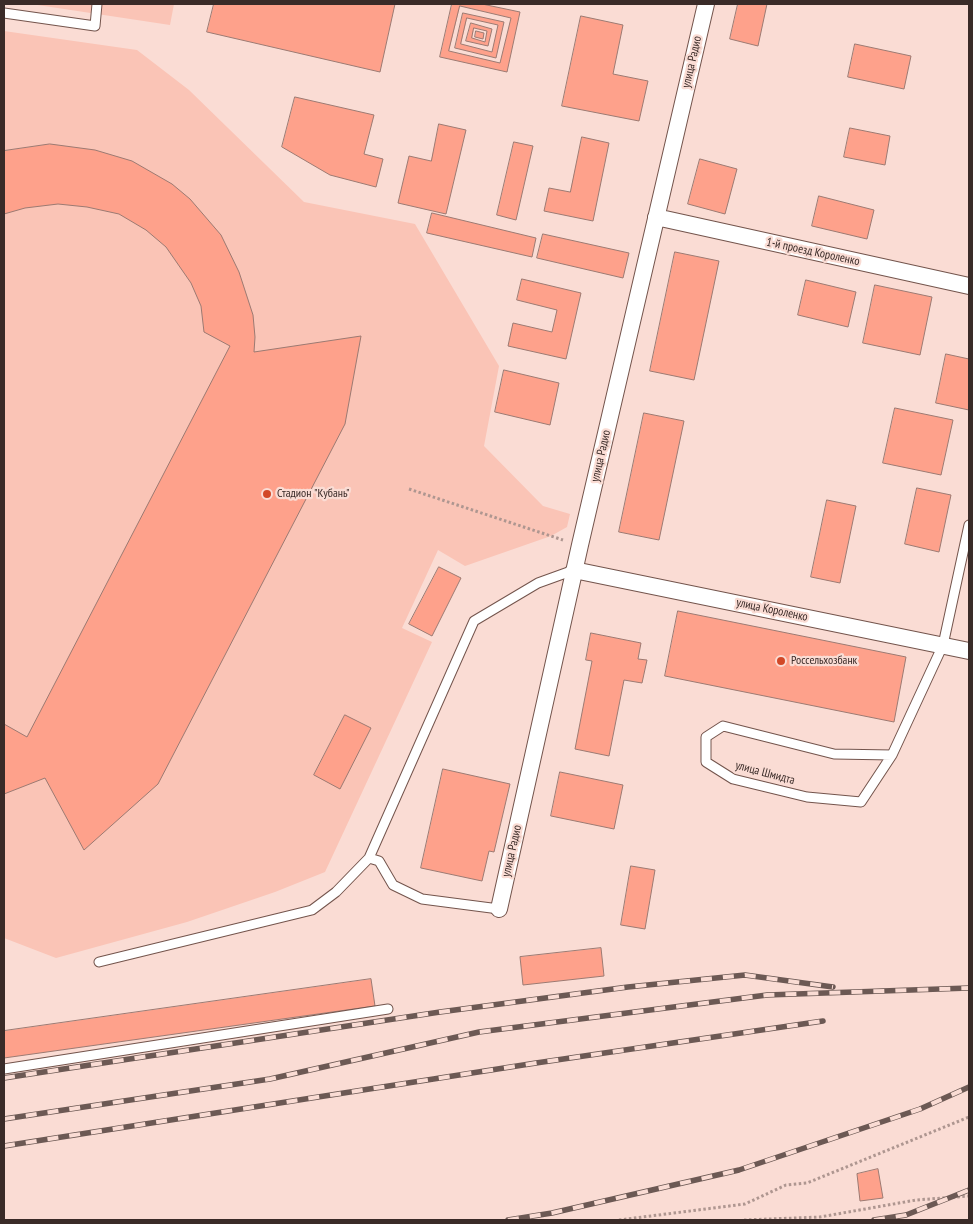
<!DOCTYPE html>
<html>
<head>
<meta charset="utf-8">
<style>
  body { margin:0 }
  #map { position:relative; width:973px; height:1224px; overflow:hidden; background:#fadcd4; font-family:"PT Sans Narrow",sans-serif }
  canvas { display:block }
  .frame { position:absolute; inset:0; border:5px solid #3a2b28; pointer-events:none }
</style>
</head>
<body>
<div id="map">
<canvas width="973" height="1224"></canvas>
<div class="frame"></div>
</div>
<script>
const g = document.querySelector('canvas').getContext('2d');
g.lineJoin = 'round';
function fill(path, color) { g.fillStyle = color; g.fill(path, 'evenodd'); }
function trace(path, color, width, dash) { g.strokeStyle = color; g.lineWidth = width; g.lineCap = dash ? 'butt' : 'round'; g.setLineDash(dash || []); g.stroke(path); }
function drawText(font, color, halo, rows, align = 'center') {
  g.font = font + ' "PT Sans Narrow",sans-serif'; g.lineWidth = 4.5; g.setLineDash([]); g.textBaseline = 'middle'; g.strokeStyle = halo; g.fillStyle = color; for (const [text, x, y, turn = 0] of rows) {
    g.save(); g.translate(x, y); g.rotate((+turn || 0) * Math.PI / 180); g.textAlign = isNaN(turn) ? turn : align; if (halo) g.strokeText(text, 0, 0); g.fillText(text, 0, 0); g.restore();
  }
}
fill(new Path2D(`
  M31,4h143l-4,21z
  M4,31l133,19 52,40 115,112 111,22 84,142 -15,80 59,60 27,8 -3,13 -16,9 -86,30 -27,-16 -36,78 30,14 -107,230 -50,20 -88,30 -131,36 -52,-20z`), '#fac4b6');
const building = new Path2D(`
  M214,4h181l-15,68 -173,-40z
  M452,4h30l38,8 -13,60 -67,-15z
  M738,4h29l-9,42 -28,-7z
  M460,6l51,12 -11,45 -51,-12z
  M463,13l41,9 -8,36 -41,-10z
  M581,16l42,9 -10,49 35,7 -9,40 -77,-15z
  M467,18l31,7 -6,27 -31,-8z
  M471,23l21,6 -4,17 -22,-5z
  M474,28l13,3 -2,11 -13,-4z
  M476,31l8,2 -1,6 -8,-2z
  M855,44l56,12 -7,33 -56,-12z
  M295,97l79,18 -10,39 19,5 -7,28 -46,-12 -48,-28z
  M439,124l27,6 -20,84 -48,-11 11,-47 22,5z
  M850,128l40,8 -5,29 -41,-8z
  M582,137l27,6 -16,78 -49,-10 5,-23 21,4z
  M514,142l19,4 -17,74 -19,-5z
  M50,144l45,6 37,11 40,23 18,15 31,36 18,37 14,43 2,22 -1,15 107,-16 -16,88 -187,360 -74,66 -39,-72 -41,16v-70l23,13 203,-391 -26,-14 -3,-26 -10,-23 -25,-36 -20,-17 -27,-16 -32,-7 -29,-3 -33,4 -21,6v-63z
  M700,159l37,10 -12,45 -37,-10z
  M819,196l55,14 -7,29 -55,-13z
  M432,213l104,25 -4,19 -105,-24z
  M543,234l86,19 -6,25 -86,-20z
  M675,252l44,9 -25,119 -44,-9z
  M522,279l59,14 -15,66 -58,-13 5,-23 39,9 5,-22 -40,-10z
  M806,280l50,12 -8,35 -50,-12z
  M875,285l57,12 -12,58 -57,-12z
  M946,354l23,5v51l-33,-7z
  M504,370l55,13 -9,42 -55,-13z
  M895,408l58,12 -12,55 -58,-12z
  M644,413l40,8 -25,119 -40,-8z
  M917,488l34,7 -12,57 -34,-8z
  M827,500l29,6 -16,77 -29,-6z
  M439,567l22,11 -29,58 -23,-12z
  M678,611l228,46 -12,65 -229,-46z
  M591,633l50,10 -3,16 9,1 -5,23 -18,-3 -15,76 -34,-7 17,-88 -6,-1z
  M345,715l26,13 -31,61 -26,-14z
  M443,769l67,15 -16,68 -5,-1 -7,30 -61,-13z
  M560,772l63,13 -9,44 -63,-13z
  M631,866l24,4 -10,59 -24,-4z
  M601,948l3,28 -81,9 -3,-28z
  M371,979l4,27 -371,52v-27z
  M878,1169l5,29 -23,3 -3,-27z`);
fill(building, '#fea18b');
trace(building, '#9c7a72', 1);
const lane = new Path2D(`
  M4,13l91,13 2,-22
  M892,755l-58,-1 -111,-28 -17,11v25l27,17 74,18 54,5 31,-47 51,-110 26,-120
  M369,858l10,3 14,24 29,14 77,10
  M99,962l213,-52 24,-18 33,-34 105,-237 64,-38 36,-13
  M4,1069l384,-60`);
const street = new Path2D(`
  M656,217l313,69
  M574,570l395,81
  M499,909l81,-364 126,-541`);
trace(lane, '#73544c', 11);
trace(street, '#73544c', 18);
trace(new Path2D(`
  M409,489l154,51
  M619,1220l126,-16 41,-19 21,-2 162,-66
  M744,1220l76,-3 96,-17 53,-4`), '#ae9690', 3, [2.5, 2.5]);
trace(lane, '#fff', 9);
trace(street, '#fff', 16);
const rail = new Path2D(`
  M4,1078l436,-66 188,-25 117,-12 88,12
  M4,1119l266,-40 209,-47 288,-37 202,-7
  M4,1146l532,-83 287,-42
  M508,1220l44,-7 187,-43 181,-61 49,-22
  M874,1220l32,-5 63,-25`);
trace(rail, '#6c5954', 5.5);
trace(rail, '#fadcd4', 4, [11]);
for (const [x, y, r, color] of [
  [267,494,5,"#d24827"],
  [781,661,5,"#d24827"]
]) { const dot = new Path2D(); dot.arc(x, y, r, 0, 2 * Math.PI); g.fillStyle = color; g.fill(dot); trace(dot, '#fadcd4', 2); }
drawText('12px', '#3a2b28', '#fadcd4', [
  ["улица Радио",692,62,-77],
  ["1-й проезд Короленко",813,252,12],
  ["улица Радио",601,456,-77],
  ["улица Короленко",772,610,12],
  ["улица Шмидта",765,773,15],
  ["улица Радио",512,851,-77]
]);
drawText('12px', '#3a2b28', '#fadcd4', [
  ["Стадион \"Кубань\"",277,494],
  ["Россельхозбанк",791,661]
], 'left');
</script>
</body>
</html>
